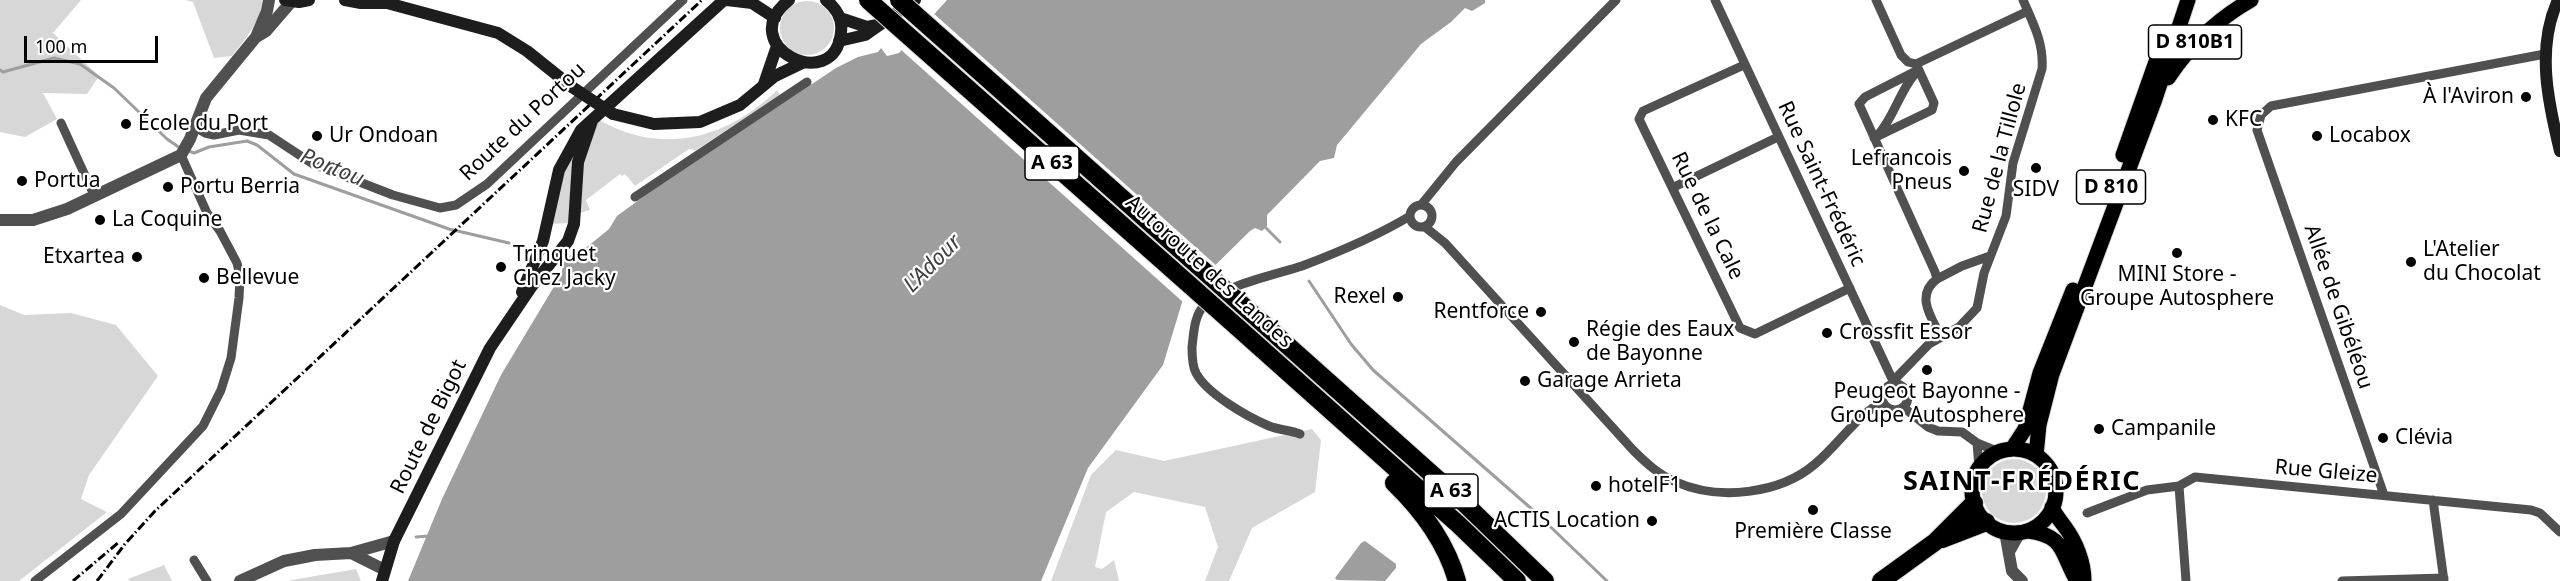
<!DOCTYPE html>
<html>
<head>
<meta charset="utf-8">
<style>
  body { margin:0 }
  #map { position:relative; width:2560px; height:581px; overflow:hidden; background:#fff; font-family:"Noto Sans",sans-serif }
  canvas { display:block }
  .scale { position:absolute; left:24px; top:36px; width:134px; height:27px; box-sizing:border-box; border:3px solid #000; border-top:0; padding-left:8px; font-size:18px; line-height:21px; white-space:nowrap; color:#000; -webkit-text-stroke:4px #fff; paint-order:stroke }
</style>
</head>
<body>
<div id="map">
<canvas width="2560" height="581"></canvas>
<div class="scale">100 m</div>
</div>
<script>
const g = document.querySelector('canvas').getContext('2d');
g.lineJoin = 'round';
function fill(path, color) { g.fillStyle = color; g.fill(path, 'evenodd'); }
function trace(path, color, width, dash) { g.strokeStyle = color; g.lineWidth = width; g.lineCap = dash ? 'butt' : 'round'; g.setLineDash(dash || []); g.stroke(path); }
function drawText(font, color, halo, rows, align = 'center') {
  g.font = font + ' "Noto Sans",sans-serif'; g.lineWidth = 4.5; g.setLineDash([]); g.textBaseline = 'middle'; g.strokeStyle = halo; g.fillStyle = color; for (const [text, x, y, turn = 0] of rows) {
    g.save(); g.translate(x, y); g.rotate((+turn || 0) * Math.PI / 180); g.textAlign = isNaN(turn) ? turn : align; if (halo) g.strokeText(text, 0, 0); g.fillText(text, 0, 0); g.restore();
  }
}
fill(new Path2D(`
  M0,0h81l-28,33 46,43 -12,18 -44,-1 14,26 -32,18 -25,-5z
  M185,0h77c0,21 -18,40 -30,56l-18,2 -21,-56z
  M780 28a27 27 0 1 1 54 0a27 27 0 1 1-54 0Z
  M777,90l3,5 -84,55 -7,-1 -54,37 -10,-12 -3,2 -2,-2 -34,26 4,10 -10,3 2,-51 17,-42c63,36 128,19 178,-30z
  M579,147l-8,76 -21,1 10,-48z
  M0,305l24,10 47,-2 45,12 42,51 -69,99 -8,24 26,13 -88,69h-19z
  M1312,429l9,11 -6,52 -63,36 -23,53h-24l13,-34 -13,-40 -71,-15 -28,20 -11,55 7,2 12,-9 5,21h-68l40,-106 25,-25 48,11z
  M1982 491a32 32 0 1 1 64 0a32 32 0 1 1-64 0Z
  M164,565l8,16h-42l-2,-2z
  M356,569l5,12h-72l3,-1z`), '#d7d7d7');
fill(new Path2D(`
  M947,0h538v3l-13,8 -7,-3 -14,14 -30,22 -84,101 -3,13 -14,3 -53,54v11l-5,5 -7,-3 -5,3 -66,65 -21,69 -75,103 -47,113h-633l34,-82 59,-124 60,-100 3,-13 10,-11 7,1 28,-23 8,-13 26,-19 193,-129 22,-11 20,-5 3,-4 6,8 12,-3z
  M1365,541l31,23v4l-11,13 -48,-1 -2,-2 26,-35z`), '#9e9e9e');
fill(new Path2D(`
  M932,12l286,255 -34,36 -285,-255z`), '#fff');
trace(new Path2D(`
  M0,70l3,2 51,-14 26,6 34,24 53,51 13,9
  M186,150l8,3 15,-6 38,-6 10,4 37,29 155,55 60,14
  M1264,226l16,16
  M1309,281l42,63 22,26 161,141 73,70
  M416,537l13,-1`), '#9e9e9e', 3);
const primary = new Path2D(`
  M2168,78c22,-33 48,-58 83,-78
  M2123,155l35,-99
  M2012,449l13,-20 15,-56 33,-83
  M1972 491a42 42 0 1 1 84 0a42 42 0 1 1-84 0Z
  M2036,455l3,-30 13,-51 103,-275 33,-99
  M2052,507c3,8 8,13 13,20 11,15 19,35 19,54
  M2028,531c38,5 32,21 49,50`);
const motorway = new Path2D(`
  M1249,311l213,190 83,80
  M1236,326l223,199 58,56
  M1394,483c29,28 52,59 63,98
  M1942,539l44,-17
  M1881,581l54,-39 39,-39`);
trace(primary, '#dbdbdb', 17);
trace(motorway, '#dbdbdb', 20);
trace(new Path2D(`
  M1715,0l179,383
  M1876,0l25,55 7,7 8,2
  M1916,64l112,-53
  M1744,65l-101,46 -4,8 101,209 15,6 95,-46
  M1918,70l-53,27 -6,7 76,168 2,7c-22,16 -6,38 4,58
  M61,123l33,72
  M195,127l10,6 9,2 25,-5 30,5 44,29 80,31 47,13 16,-3 31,-21 196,-184
  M1878,135c16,-18 21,-42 36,-60
  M1874,138l58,-28 2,-7 -17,-37
  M1674,187l104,-50
  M635,197l172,-115
  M1410 216a11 11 0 1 1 22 0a11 11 0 1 1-22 0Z
  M1421,205l35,-43 160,-162
  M1425,227l20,16 188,207c13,13 26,25 43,32 43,19 104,12 139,-18 24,-20 40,-47 67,-62
  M1937,279l25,-13 28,-10
  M1895,383l2,-6 32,-33 30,-17 18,-19 7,-35 22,-57 7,-53 29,-94c2,-26 -9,-46 -19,-69
  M1882 397a13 13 0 1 1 26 0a13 13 0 1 1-26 0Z
  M1903,407l25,20 10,4 24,1 15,11 22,9
  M1300,434c-10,-4 -21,-4 -31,-8 -21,-9 -62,-32 -73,-53 -4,-7 -4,-18 -4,-26 2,-16 2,-31 13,-43 17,-18 73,-30 97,-38 37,-14 75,-30 108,-50
  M1977,443l2,25
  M2179,486l7,95
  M2384,495l-127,-365 4,-15 10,-9 274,-52
  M2433,500l11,81
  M2087,513l60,-23 32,-4 16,-9 336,33 9,3 20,19
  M194,560l13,21
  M35,581l86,-67 82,-88 18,-36 10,-32 8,-60 1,-22 -3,-13 -17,-32 -13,-18 -26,-58
  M2342,581l102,-3`), '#505050', 9);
trace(new Path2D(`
  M256,37l11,-26 2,-11
  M0,220h33l34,-11 114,-54 9,-16 16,-41 50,-61 10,-6 25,-29
  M2005,532l7,39 10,10
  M2010,550l10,-18
  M351,553l34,17
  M240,581l44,-20 31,-6 36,-2 43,-12`), '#505050', 12);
trace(new Path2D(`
  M285,0l14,2 10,-2
  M345,0l16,3h24
  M376,0l122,33 29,18 45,36
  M727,0l25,3 23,15
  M789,0c-57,45 46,97 52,32 2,-14 -5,-24 -15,-32
  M2558,0c-22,48 -10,102 2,151
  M840,18l27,9 10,-2
  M839,41l26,-6 50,-35
  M764,84l13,-38
  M613,114l41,10 46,-2 40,-17 35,-29 27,-13
  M522,292l21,-51 16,-71 22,-40 143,-130
  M382,581l12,-40 96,-193 42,-62 36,-45 6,-17 4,-62 14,-41`), '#1d1d1d', 12);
trace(primary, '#000', 15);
trace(motorway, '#000', 18);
trace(new Path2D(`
  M73,581l46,-39
  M97,581l28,-37 30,-33 547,-511`), '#000', 3, [9, 3, 1.5, 3]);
const motorwayBridge = new Path2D(`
  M868,0l368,326
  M899,0l350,311`);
trace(motorwayBridge, '#dbdbdb', 20, []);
trace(new Path2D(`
  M572,87l41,27`), '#1d1d1d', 12);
trace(motorwayBridge, '#000', 18);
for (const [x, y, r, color] of [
  [2526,97,6,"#000"],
  [2213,120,6,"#000"],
  [126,124,6,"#000"],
  [317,136,6,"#000"],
  [2317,136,6,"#000"],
  [2036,168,6,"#000"],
  [1964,171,6,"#000"],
  [22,181,6,"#000"],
  [168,187,6,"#000"],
  [100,220,6,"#000"],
  [2177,253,6,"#000"],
  [137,257,6,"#000"],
  [2411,262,6,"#000"],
  [501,267,6,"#000"],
  [204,278,6,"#000"],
  [1398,297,6,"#000"],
  [1541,312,6,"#000"],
  [1827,333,6,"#000"],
  [1574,342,6,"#000"],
  [1927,370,6,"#000"],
  [1525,381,6,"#000"],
  [2099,429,6,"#000"],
  [2383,438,6,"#000"],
  [1596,486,6,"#000"],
  [1813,510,6,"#000"],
  [1652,521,6,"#000"]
]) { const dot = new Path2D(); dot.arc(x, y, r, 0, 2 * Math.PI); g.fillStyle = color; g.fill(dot); trace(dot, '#fff', 2); }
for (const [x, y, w] of [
  [2195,42,93],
  [1052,163,54],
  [2111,187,69],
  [1451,491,54]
]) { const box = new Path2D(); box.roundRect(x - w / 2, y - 17, w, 34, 4.5); g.fillStyle = '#fff'; g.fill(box); trace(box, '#000', 1.5); }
drawText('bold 20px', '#000', null, [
  ["D 810B1",2195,42],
  ["A 63",1052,163],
  ["D 810",2111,187],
  ["A 63",1451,491]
]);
drawText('21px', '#000', '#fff', [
  ["À l'Aviron",2514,97,"right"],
  ["KFC",2225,120],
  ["École du Port",138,124],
  ["Ur Ondoan",329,136],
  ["Locabox",2329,136],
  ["Lefrancois",1952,159,"right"],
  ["Pneus",1952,183,"right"],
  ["Portua",34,181],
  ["Portu Berria",180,187],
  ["SIDV",2036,190,"center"],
  ["La Coquine",112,220],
  ["L'Atelier",2423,250],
  ["du Chocolat",2423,274],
  ["Trinquet",513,255],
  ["Chez Jacky",513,279],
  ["Etxartea",125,257,"right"],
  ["MINI Store -",2177,275,"center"],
  ["Groupe Autosphere",2177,299,"center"],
  ["Bellevue",216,278],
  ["Rexel",1386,297,"right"],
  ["Rentforce",1529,312,"right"],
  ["Régie des Eaux",1586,330],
  ["de Bayonne",1586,354],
  ["Crossfit Essor",1839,333],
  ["Garage Arrieta",1537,381],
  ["Peugeot Bayonne -",1927,392,"center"],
  ["Groupe Autosphere",1927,416,"center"],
  ["Campanile",2111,429],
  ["Clévia",2395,438],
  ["hotelF1",1608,486],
  ["ACTIS Location",1640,521,"right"],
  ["Première Classe",1813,532,"center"]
], 'left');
drawText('21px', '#000', '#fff', [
  ["Route du Portou",523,122,-43],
  ["Rue de la Tillole",2000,158,-75],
  ["Rue Saint-Frédéric",1821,184,65],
  ["Rue de la Cale",1707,216,64],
  ["Autoroute des Landes",1209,272,42],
  ["Allée de Gibéléou",2338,307,71],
  ["Route de Bigot",429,427,-64],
  ["Rue Gleize",2326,472,5]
]);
drawText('italic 22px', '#3f3f3f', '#fff', [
  ["Portou",332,168,22],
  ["L'Adour",933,264,-45]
]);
g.letterSpacing = '1.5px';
drawText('bold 27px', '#000', '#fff', [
  ["SAINT-FRÉDÉRIC",2022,482]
]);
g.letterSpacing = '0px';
</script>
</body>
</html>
